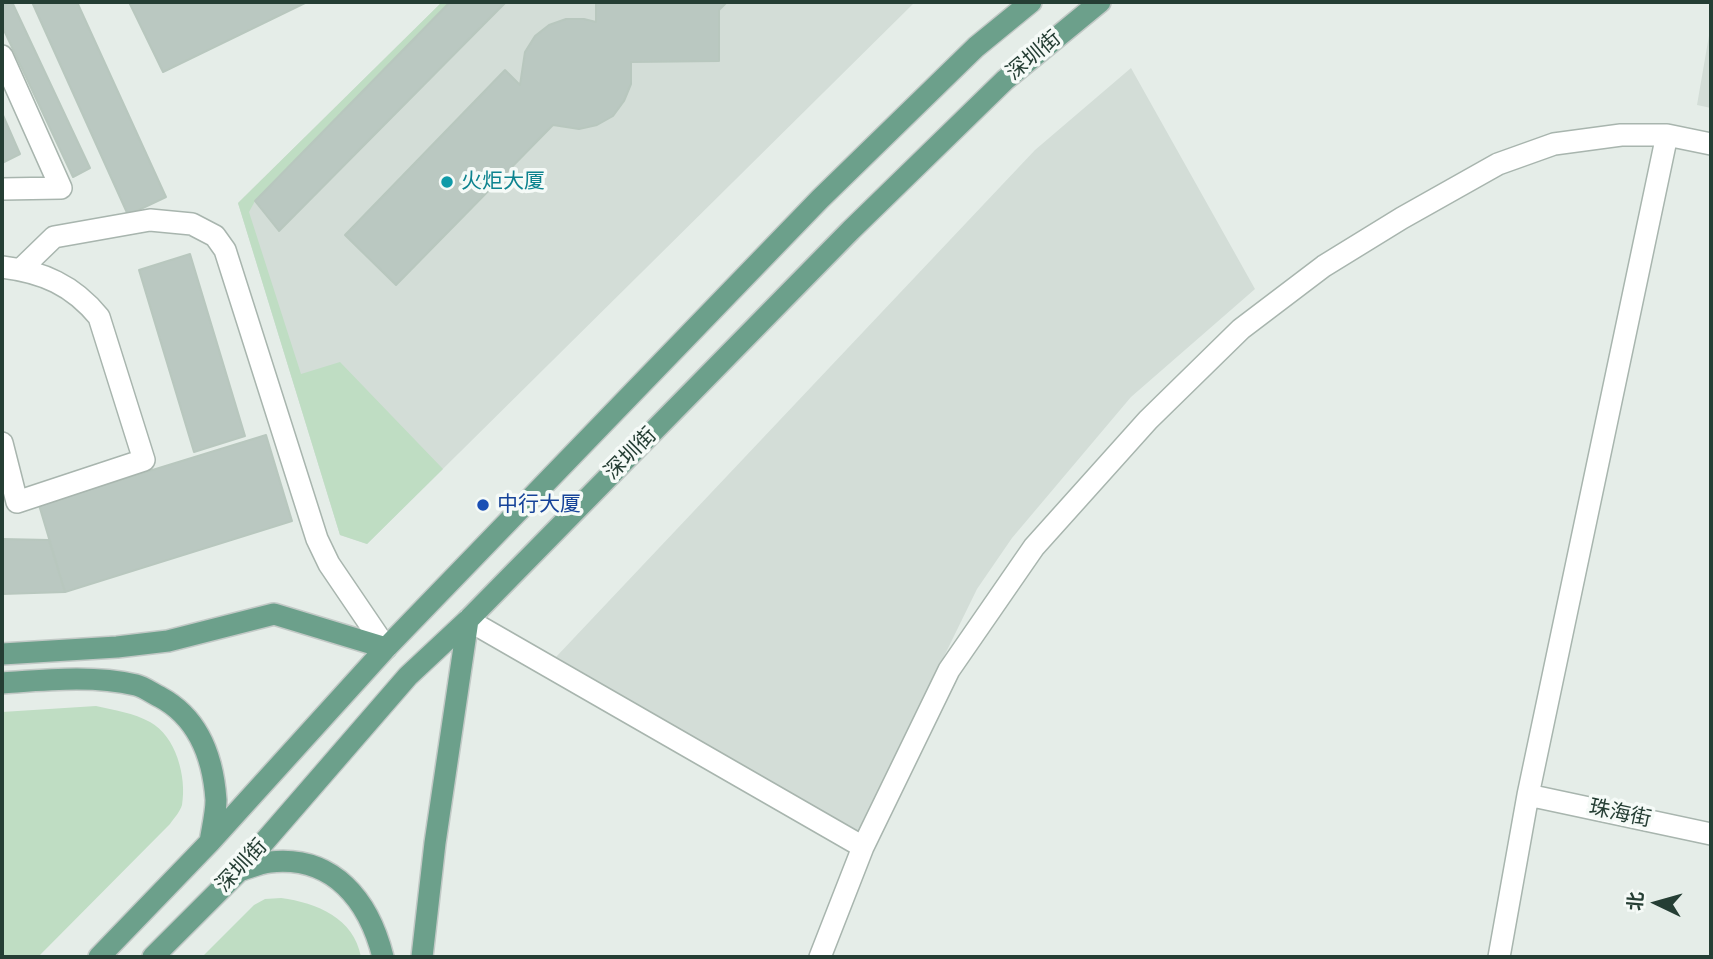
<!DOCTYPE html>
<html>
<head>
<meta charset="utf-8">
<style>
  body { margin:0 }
  #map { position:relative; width:1713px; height:959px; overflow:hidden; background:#e5ede8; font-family:Arial,"Noto Sans SC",sans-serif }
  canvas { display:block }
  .frame { position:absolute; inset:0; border:4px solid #253e34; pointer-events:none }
  .north { position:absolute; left:1622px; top:868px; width:70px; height:70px; -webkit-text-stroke:5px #f5faf7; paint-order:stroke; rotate:275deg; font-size:19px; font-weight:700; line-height:28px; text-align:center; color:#253e34 }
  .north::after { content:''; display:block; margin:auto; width:24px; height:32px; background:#253e34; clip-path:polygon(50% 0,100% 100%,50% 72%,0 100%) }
</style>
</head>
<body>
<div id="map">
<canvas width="1713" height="959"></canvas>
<div class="frame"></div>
<div class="north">北</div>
</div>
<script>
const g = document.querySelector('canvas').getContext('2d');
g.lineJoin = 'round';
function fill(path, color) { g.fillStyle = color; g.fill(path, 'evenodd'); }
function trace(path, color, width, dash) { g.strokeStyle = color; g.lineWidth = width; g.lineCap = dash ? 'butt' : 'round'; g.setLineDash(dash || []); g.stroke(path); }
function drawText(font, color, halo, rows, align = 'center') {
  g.font = font + ' Arial,"Noto Sans SC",sans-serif'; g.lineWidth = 7; g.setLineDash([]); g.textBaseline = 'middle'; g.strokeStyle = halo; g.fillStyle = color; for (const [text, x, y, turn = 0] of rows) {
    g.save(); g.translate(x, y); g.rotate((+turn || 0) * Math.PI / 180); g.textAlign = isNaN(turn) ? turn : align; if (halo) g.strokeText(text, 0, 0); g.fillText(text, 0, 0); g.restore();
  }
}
fill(new Path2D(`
  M442,2h473l-548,542 -27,-9 -102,-332z
  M1711,24v84l-14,-3z
  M1131,68l124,221 -124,108 -119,141 -35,51 -119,243 -302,-175 479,-507z`), '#d3ddd7');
fill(new Path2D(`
  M442,2h8l-195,199 -6,11 52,162 39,-12 103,107 -76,75 -27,-9 -102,-332z
  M96,706c18,4 38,7 54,16 26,14 37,55 32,83 -2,7 -8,13 -12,19l-132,133h-36v-245z
  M281,898c36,5 73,20 80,59h-159l52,-52 11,-6z`), '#bfddc3');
const building = new Path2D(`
  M2,2h10l78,166 -17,9 -71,-151z
  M32,2h45l89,195 -38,18z
  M129,2h178l-144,70z
  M450,2h56l-227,229 -24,-30z
  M596,2h131l-8,8v51l-88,1v22l-7,17 -11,15 -16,9 -18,4 -26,-4 -157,160 -51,-50 160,-165 15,15 5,-33 10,-16 14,-11 17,-6h18l12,3z
  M2,113l18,41 -18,9z
  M190,254l55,182 -51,16 -55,-182z
  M266,435l26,86 -227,71 -26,-87z
  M2,539l47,1 16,52 -63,2z`);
fill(building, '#bac8c1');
trace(building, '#b8c7be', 2);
const minor = new Path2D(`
  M2,56l59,132 -59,1
  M2,267c41,5 71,18 97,50l45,143 -127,42 -15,-59
  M20,270l34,-33 96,-17 42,4 23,12 10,14 92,289 12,25 57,84
  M468,620l395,227
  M1528,795l183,39
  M820,957l43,-110 86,-177 85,-123 114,-127 93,-91 83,-63 78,-48 96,-54 56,-20 67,-9h46l44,9
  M1499,957l29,-162 139,-660`);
const major = new Path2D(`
  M2,654l115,-7 51,-6 106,-27 112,34
  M2,683c44,-3 91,-8 134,2 8,2 16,8 24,12 39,21 53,60 56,103 0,13 -4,29 -6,42
  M239,871c10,-3 21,-8 31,-9 64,-7 99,39 113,95
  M99,957l111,-115 176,-194 434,-449 156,-152 55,-45
  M153,957l86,-86 169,-195 60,-56 383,-390 154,-150 95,-78
  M422,957l13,-114 33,-223`);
trace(minor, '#a8b5ae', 24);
trace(major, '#c2c9c6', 24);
trace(minor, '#fff', 21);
trace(major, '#6ca08b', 21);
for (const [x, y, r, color] of [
  [447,182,7,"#0f9aa8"],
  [483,505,7,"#1a4fb4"]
]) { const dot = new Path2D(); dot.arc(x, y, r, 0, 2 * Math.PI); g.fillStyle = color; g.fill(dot); trace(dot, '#f5faf7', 2.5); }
drawText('21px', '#253e34', '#f5faf7', [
  ["深圳街",1034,56,-40],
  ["深圳街",631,454,-45],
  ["珠海街",1620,814,12],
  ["深圳街",242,866,-47]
]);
drawText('21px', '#0d838f', '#f5faf7', [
  ["火炬大厦",461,182]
], 'left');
drawText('21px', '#164399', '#f5faf7', [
  ["中行大厦",497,505]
], 'left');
</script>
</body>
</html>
